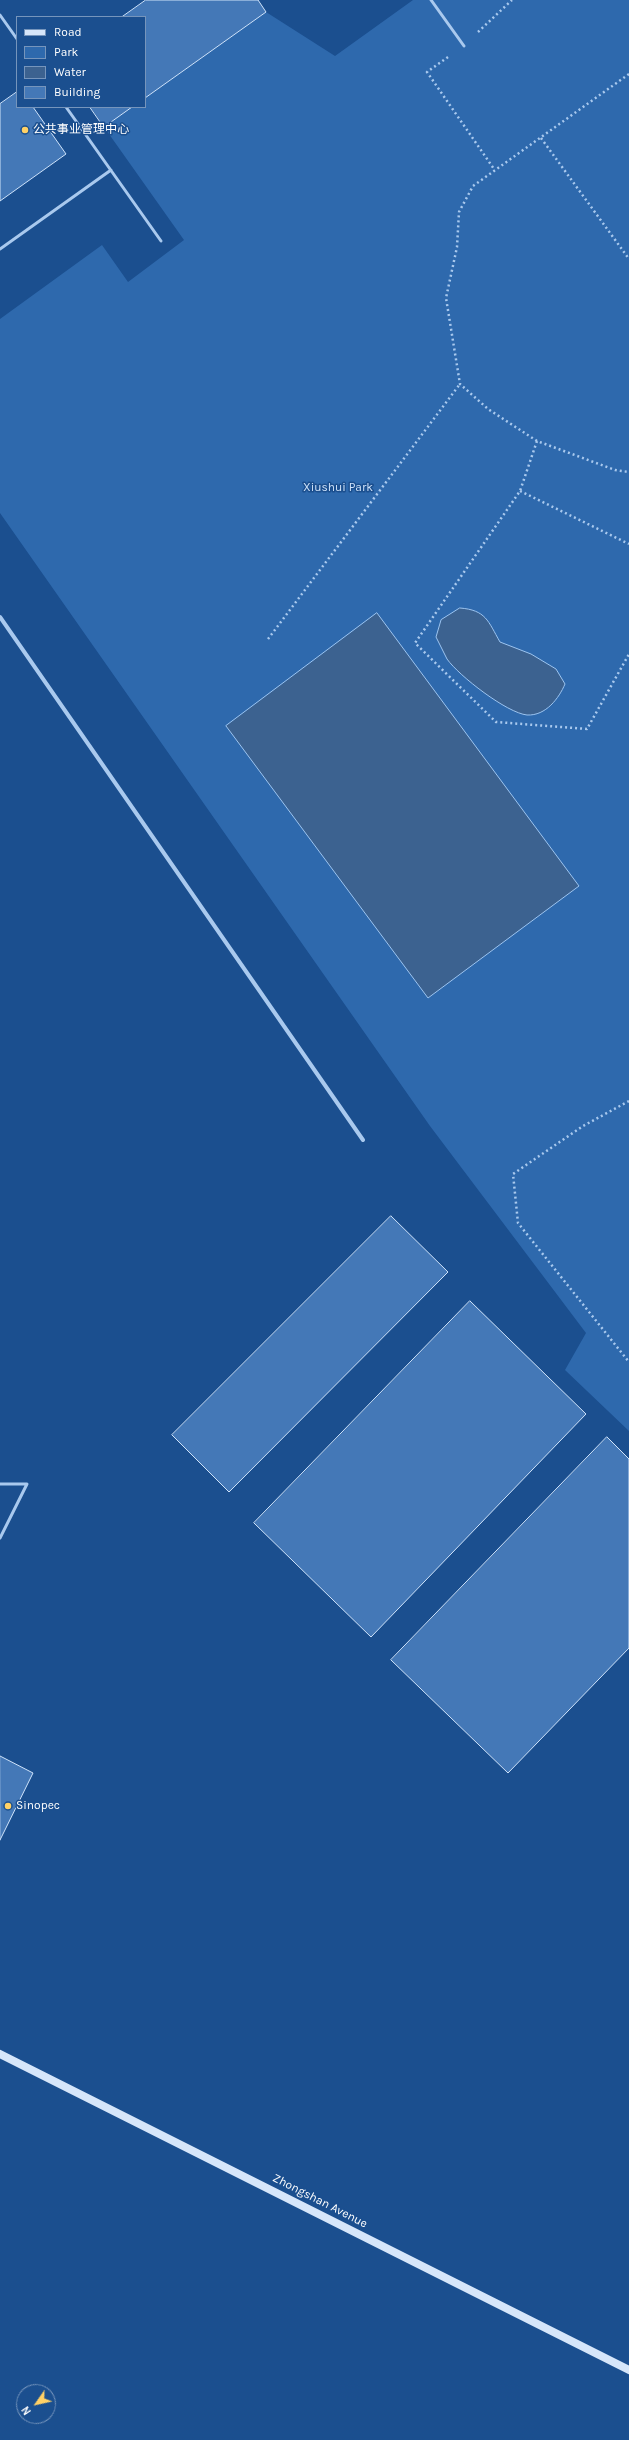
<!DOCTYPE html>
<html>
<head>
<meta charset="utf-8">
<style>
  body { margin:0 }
  #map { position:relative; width:629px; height:2440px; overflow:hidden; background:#1b4f8f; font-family:Karla,sans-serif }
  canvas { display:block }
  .legend { position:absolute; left:16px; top:16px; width:130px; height:92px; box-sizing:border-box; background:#1b4f8f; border:1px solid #7695bc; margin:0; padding:5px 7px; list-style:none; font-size:12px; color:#fff }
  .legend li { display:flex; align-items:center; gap:8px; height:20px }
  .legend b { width:20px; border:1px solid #7695bc }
  .north { position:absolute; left:16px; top:2384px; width:40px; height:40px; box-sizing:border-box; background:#1b4f8f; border:1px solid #7695bc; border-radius:50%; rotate:236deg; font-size:11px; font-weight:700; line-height:16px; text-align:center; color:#fff }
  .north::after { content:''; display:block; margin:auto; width:14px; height:18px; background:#ffd166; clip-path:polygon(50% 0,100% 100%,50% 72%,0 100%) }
</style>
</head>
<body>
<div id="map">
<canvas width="629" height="2440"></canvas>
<ul class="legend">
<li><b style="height:5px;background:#d6e6fa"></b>Road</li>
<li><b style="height:11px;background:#2e69ad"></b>Park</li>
<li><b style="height:11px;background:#3c6290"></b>Water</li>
<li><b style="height:11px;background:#4478b7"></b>Building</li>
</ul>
<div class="north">N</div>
</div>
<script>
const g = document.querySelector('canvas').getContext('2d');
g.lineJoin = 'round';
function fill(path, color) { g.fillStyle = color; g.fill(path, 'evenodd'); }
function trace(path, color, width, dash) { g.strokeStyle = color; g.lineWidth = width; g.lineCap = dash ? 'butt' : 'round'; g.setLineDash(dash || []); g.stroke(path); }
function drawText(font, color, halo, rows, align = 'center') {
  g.font = font + ' Karla,"Noto Sans SC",sans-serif'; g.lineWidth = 3; g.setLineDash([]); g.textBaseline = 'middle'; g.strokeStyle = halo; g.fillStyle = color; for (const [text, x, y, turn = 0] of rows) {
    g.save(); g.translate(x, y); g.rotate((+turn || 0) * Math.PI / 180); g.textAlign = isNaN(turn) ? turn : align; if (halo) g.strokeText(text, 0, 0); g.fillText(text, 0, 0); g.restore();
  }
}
fill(new Path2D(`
  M413,0h216v1431l-64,-61 21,-37 -156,-207 -430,-613v-194l102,-74 26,37 56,-42 -80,-113 28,-20h13v-9l121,-86 69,44z`), '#2e69ad');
const water = new Path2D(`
  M460,608c26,2 28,13 40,34l31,12 25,15 9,15c-6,14 -19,32 -38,31 -20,-2 -68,-39 -80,-56 -4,-7 -7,-15 -11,-22l5,-17z
  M377,613l202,273 -151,112 -202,-272z`);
fill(water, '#3c6290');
trace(water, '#9cc4f0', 1);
const building = new Path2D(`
  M146,0h112l8,12 -121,86v-81h-23z
  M17,92v15h16l33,47 -66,47v-97z
  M90,107h42l-28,20z
  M391,1216l57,56 -219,220 -57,-57z
  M470,1301l116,113 -215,223 -117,-114z
  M607,1437l22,22v189l-121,125 -117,-113z
  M0,1756l33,17 -33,67z`);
fill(building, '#4478b7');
trace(building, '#cfe3fa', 1);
trace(new Path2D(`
  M478,32l34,-32
  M448,57l-21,15 67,97
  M629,74l-156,112 -14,26 -2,35 -11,51 14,86 28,25 49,32 78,29 14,2
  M541,138l88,121
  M537,441l-17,50 -105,152 81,79 91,7 42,-75
  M520,491l109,53
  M268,639l192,-255
  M629,1101l-46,25 -70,48 5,49 111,139`), '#a9c9ee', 2.5, [2, 3]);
trace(new Path2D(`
  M431,0l33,46
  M0,15l17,24
  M66,107l95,134
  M0,249l111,-79
  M0,1484h27l-27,54`), '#a9c9ee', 3);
trace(new Path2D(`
  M0,617l363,523`), '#a9c9ee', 4);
trace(new Path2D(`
  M0,2054l629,316`), '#d6e6fa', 8);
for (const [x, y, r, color] of [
  [25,130,4,"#ffd166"],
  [8,1806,4,"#ffd166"]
]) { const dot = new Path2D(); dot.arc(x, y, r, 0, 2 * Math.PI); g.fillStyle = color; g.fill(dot); trace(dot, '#1b4f8f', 1.5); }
drawText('12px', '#fff', '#1b4f8f', [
  ["公共事业管理中心",33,130],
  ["Sinopec",16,1806]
], 'left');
drawText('12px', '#cfe3fa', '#1b4f8f', [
  ["Xiushui Park",338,488]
]);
drawText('12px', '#fff', '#1b4f8f', [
  ["Zhongshan Avenue",320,2201,27]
]);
</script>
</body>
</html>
